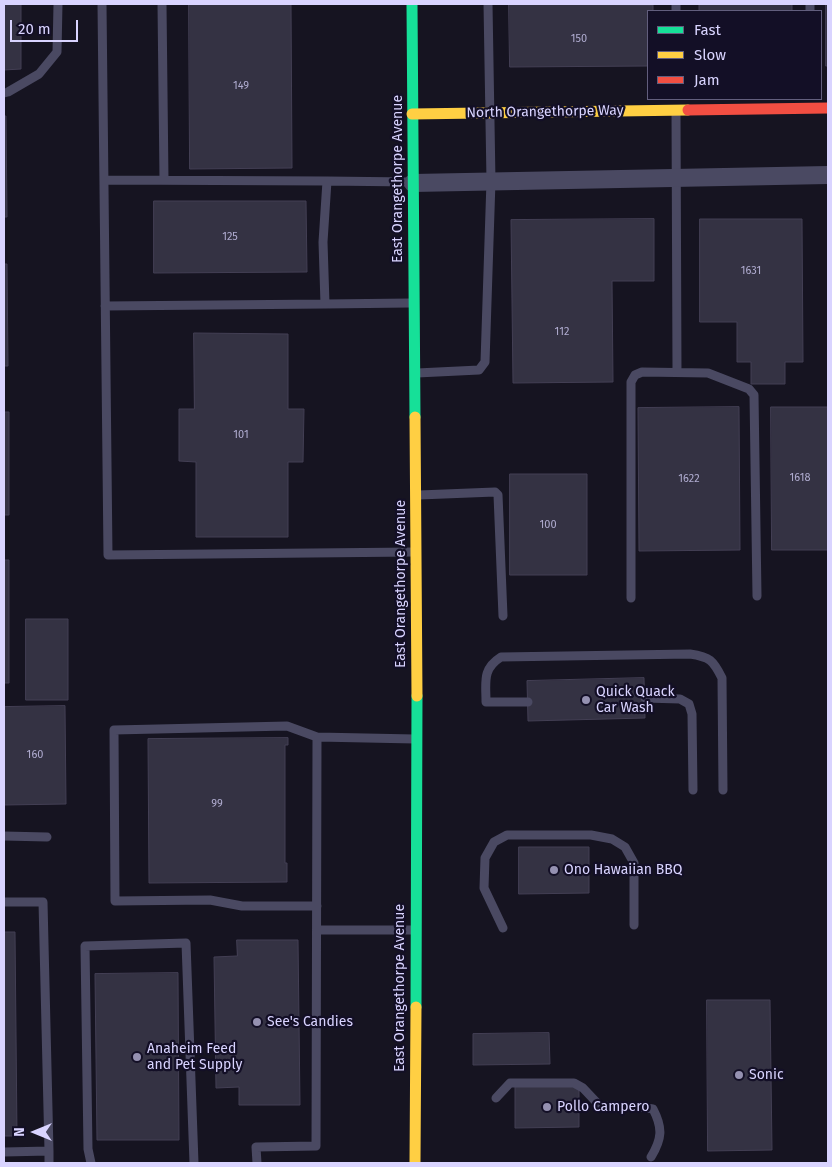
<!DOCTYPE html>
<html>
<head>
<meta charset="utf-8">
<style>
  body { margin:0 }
  #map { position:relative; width:832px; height:1167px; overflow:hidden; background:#161421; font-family:"Fira Sans",sans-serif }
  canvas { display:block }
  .frame { position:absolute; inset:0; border:5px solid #d9d4ff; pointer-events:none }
  .legend { position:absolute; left:647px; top:10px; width:175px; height:90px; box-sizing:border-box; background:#130f26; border:1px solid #625e7d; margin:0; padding:6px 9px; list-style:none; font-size:15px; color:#d9d4ff }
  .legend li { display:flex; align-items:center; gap:10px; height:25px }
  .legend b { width:25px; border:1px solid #625e7d }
  .north { position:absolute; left:10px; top:1107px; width:50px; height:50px; -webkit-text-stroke:4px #130f26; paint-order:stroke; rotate:270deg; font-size:14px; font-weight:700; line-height:20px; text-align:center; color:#d9d4ff }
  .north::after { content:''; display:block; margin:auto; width:18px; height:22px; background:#d9d4ff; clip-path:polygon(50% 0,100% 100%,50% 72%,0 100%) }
  .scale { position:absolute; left:10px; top:20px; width:68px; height:22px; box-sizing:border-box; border:2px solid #d9d4ff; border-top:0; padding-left:6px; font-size:15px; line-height:18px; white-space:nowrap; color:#d9d4ff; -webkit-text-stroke:4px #130f26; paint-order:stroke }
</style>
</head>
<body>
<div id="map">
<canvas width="832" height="1167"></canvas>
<div class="frame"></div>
<ul class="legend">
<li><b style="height:6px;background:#16e098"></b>Fast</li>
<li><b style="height:6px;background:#ffcf43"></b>Slow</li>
<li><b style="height:6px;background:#f24e42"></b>Jam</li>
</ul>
<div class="north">N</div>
<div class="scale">20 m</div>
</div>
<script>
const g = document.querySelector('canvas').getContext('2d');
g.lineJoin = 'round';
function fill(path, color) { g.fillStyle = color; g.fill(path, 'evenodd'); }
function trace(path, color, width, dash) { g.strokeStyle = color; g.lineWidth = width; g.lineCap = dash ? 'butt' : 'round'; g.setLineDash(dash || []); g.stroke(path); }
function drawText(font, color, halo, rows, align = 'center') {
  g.font = font + ' "Fira Sans",sans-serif'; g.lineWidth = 4.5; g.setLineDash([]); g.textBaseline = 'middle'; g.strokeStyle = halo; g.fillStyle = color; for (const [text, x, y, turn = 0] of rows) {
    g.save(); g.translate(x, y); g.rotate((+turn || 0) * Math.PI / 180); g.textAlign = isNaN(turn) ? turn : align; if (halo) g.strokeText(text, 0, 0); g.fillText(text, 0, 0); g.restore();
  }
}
const building = new Path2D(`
  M4,4h17v65l-17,1z
  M189,4h102l1,164 -102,1z
  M509,4l144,1v6h-5v55l-138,1z
  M688,4h104v7h-93v-7z
  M826,4h2v62h-2z
  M4,116h2l1,101h-3z
  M154,201h152l1,71 -153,1z
  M654,219v62h-42l1,101 -100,1 -2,-163z
  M700,219h102l1,143h-18v22h-34v-22h-14v-40h-37z
  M4,264h3l1,102h-4z
  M194,333l94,1v75h16l-1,53h-15v75h-92v-75l-17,-1v-52h15z
  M739,407l1,143 -101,1 -1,-143z
  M771,407h57v143h-56z
  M4,412h5v103h-5z
  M510,474h77v101h-77z
  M4,560h5v123h-5z
  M26,619h42v81h-42z
  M644,678l1,40 -117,3 -1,-40z
  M65,706l1,98 -62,1v-98z
  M288,738v7h-3v118h2v19l-138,1 -1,-144z
  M519,847h70v46l-70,1z
  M4,932h11l2,204h-13z
  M237,940h61l2,165h-61v-18l-23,1 -2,-131 23,-1z
  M178,973l1,167h-82l-2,-166z
  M707,1000h63l2,150 -64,1z
  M549,1033l1,31 -77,1v-31z
  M579,1086v41l-64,1v-41z`);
fill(building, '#343243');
trace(building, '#433f54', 1);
trace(new Path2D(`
  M102,4l6,551 306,-3
  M162,4l2,176
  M676,11v-7
  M810,11v-7
  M4,93l4,-1 31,-18 18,-22 1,-48
  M676,110l1,262
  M104,180l223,1
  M410,182l-83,-1 -4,61 2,62 85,-1
  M105,306l220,-2
  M417,373l62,-3 6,-8 6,-181 -3,-177
  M419,495l76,-3 3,3 5,121
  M631,598v-216l4,-7 7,-3 66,1 41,16 5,6 3,201
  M645,698l35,1 9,5 3,10 1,76
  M528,702h-42c0,-20 -4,-33 15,-45l189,-3c20,3 23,6 32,24l1,112
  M317,737l-30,-11 -173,4 1,171 95,-1 32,6h75
  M4,836l43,1
  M4,902h39l6,249
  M503,928l-19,-40 1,-30 9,-16 13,-7h84l21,4 13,8 9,16v62
  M317,930h95
  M496,1098l14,-15h64l9,5 17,18 40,1 13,2c10,19 9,30 -2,48
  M4,1152l45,-1v12
  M91,1163l-3,-14 -3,-203 101,-3 8,220
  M257,1163l-1,-16 60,-1 1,-409 98,2`), '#4a4962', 9);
trace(new Path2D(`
  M413,183l415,-8`), '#4a4962', 18);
trace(new Path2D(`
  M412,4l3,413
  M416,1007l1,-311`), '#16e098', 11);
trace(new Path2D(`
  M412,114l276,-4
  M415,417l2,279
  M415,1163l1,-156`), '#ffcf43', 11);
trace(new Path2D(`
  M688,110l140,-2`), '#f24e42', 11);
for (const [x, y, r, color] of [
  [586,700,5,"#9591b1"],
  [554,870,5,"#9591b1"],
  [257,1022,5,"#9591b1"],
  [137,1057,5,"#9591b1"],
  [739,1075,5,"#9591b1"],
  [547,1107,5,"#9591b1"]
]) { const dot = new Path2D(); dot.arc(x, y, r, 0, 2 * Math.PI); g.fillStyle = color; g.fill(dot); trace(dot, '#130f26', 2); }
drawText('11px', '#b0acd0', null, [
  ["150",579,39],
  ["149",241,86],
  ["125",230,237],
  ["1631",751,271],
  ["112",562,332],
  ["101",241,435],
  ["1618",800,478],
  ["1622",689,479],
  ["100",548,525],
  ["160",35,755],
  ["99",217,804]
]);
drawText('14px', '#d9d4ff', '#130f26', [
  ["North Orangethorpe Way",545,112,-1],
  ["East Orangethorpe Avenue",398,179,-90],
  ["East Orangethorpe Avenue",401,584,-90],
  ["East Orangethorpe Avenue",400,988,-90]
]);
drawText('14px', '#d9d4ff', '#130f26', [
  ["Quick Quack",596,692],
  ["Car Wash",596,708],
  ["Ono Hawaiian BBQ",564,870],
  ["See's Candies",267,1022],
  ["Anaheim Feed",147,1049],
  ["and Pet Supply",147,1065],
  ["Sonic",749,1075],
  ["Pollo Campero",557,1107]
], 'left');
</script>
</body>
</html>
